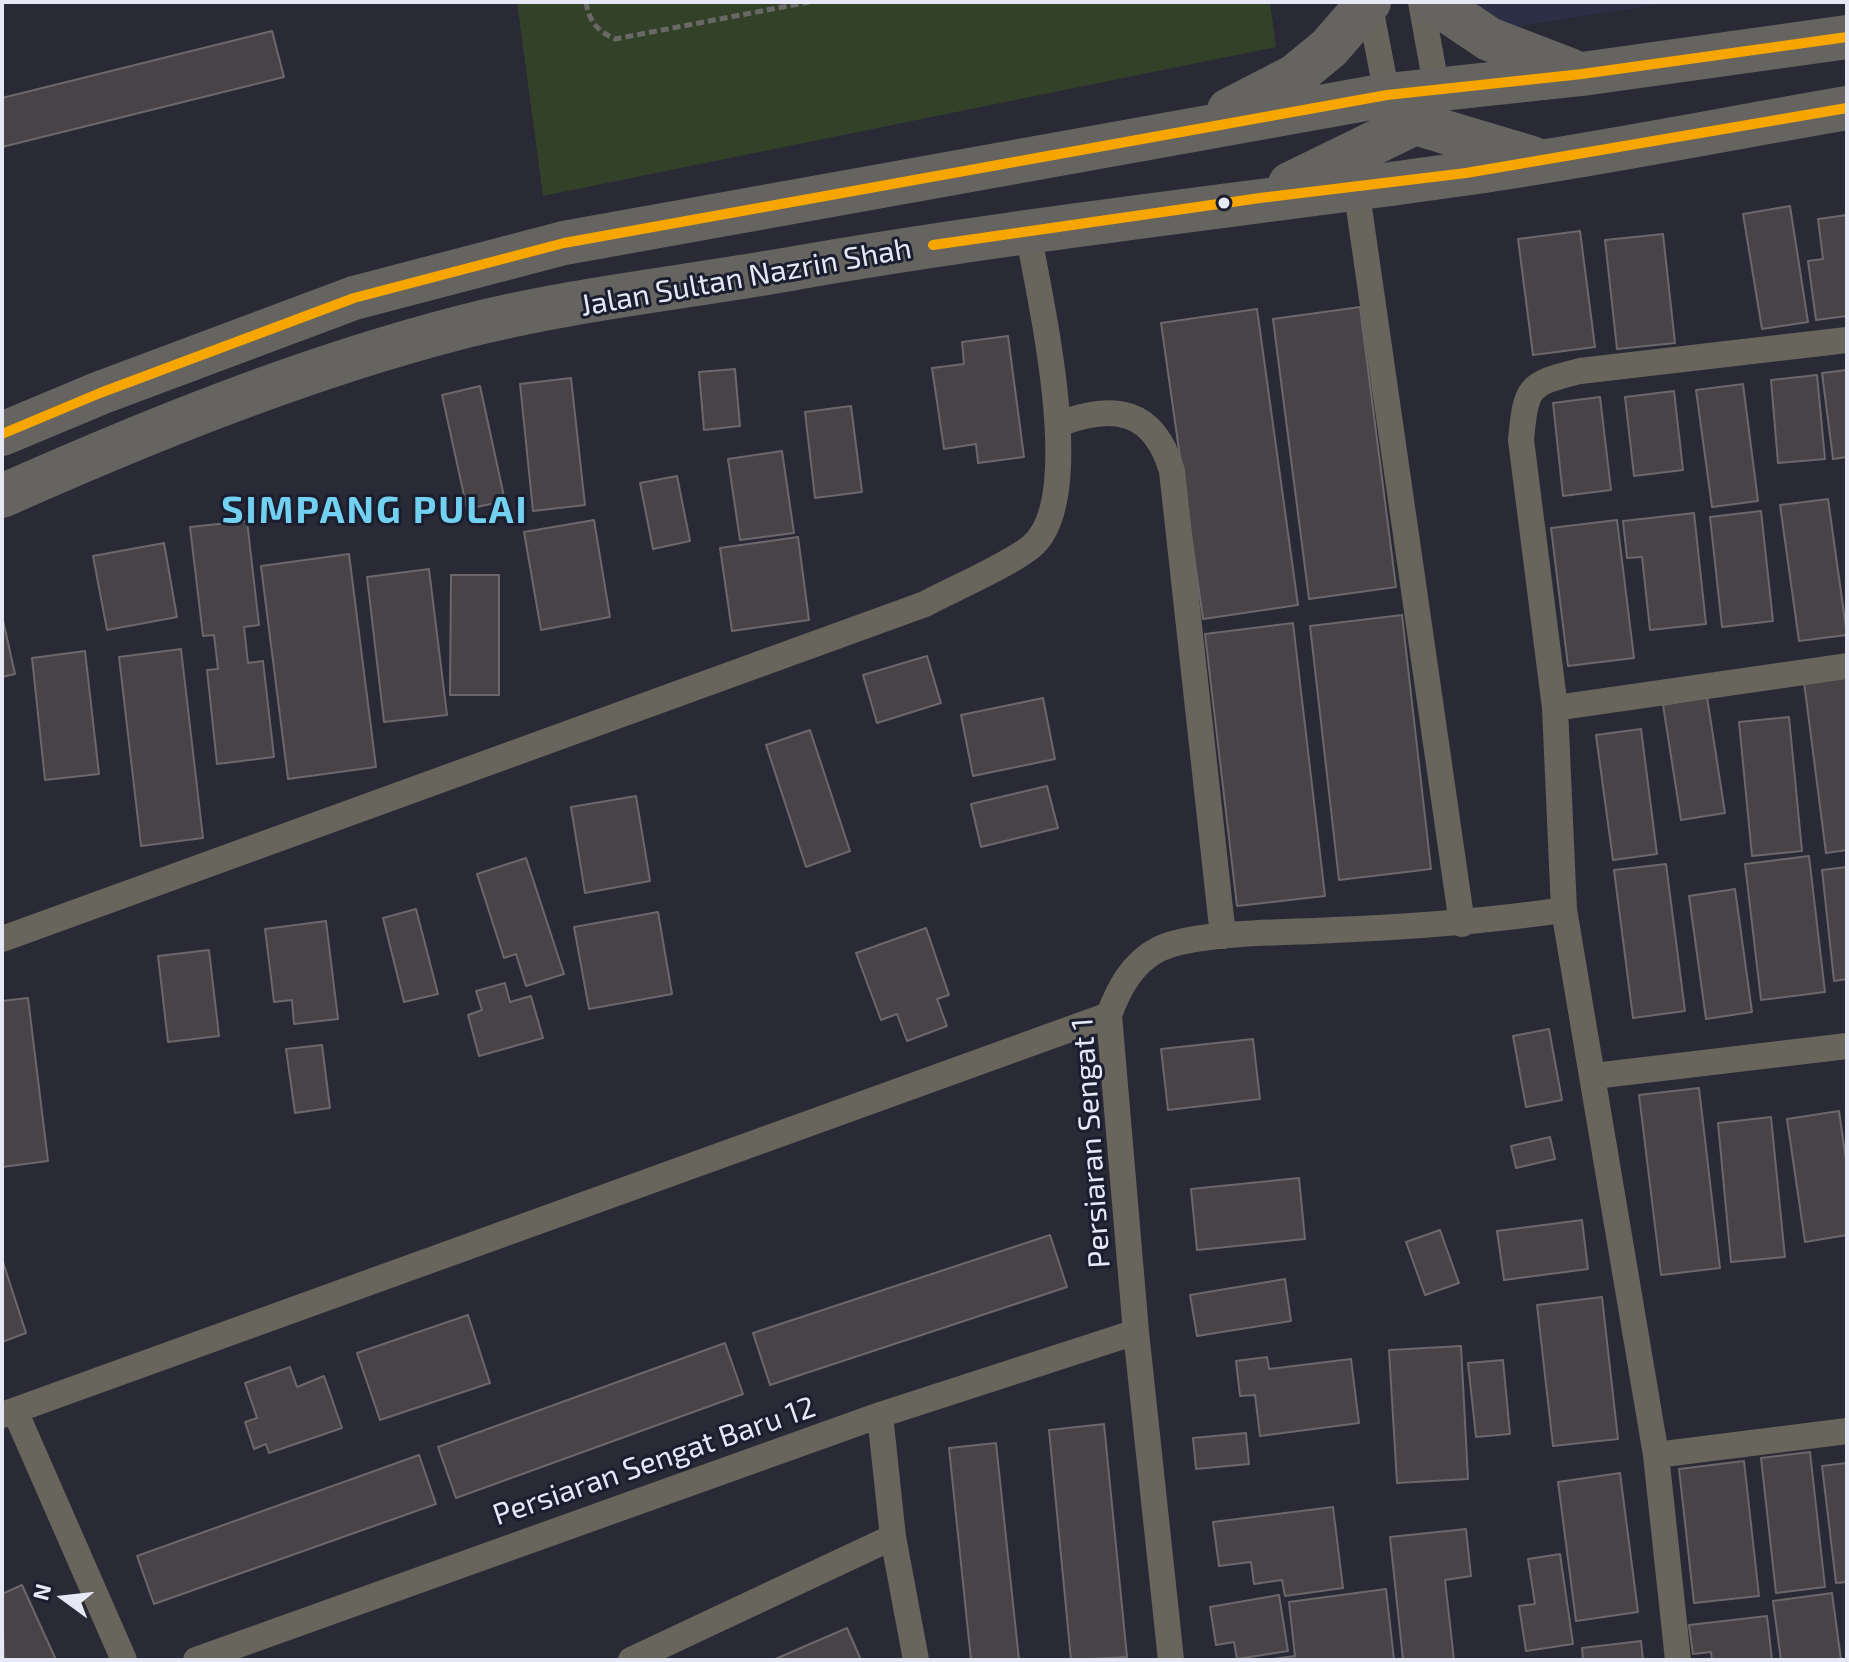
<!DOCTYPE html>
<html>
<head>
<meta charset="utf-8">
<style>
  body { margin:0 }
  #map { position:relative; width:1849px; height:1662px; overflow:hidden; background:#292a35; font-family:"Exo 2",sans-serif }
  canvas { display:block }
  .frame { position:absolute; inset:0; border:4px solid #e6e9f5; pointer-events:none }
  .north { position:absolute; left:24px; top:1558px; width:80px; height:80px; -webkit-text-stroke:6px #1b1e2f; paint-order:stroke; rotate:285deg; font-size:22px; font-weight:700; line-height:32px; text-align:center; color:#e6e9f5 }
  .north::after { content:''; display:block; margin:auto; width:28px; height:36px; background:#e6e9f5; clip-path:polygon(50% 0,100% 100%,50% 72%,0 100%) }
</style>
</head>
<body>
<div id="map">
<canvas width="1849" height="1662"></canvas>
<div class="frame"></div>
<div class="north">N</div>
</div>
<script>
const g = document.querySelector('canvas').getContext('2d');
g.lineJoin = 'round';
function fill(path, color) { g.fillStyle = color; g.fill(path, 'evenodd'); }
function trace(path, color, width, dash) { g.strokeStyle = color; g.lineWidth = width; g.lineCap = dash ? 'butt' : 'round'; g.setLineDash(dash || []); g.stroke(path); }
function drawText(font, color, halo, rows, align = 'center') {
  g.font = font + ' "Exo 2",sans-serif'; g.lineWidth = 6; g.setLineDash([]); g.textBaseline = 'middle'; g.strokeStyle = halo; g.fillStyle = color; for (const [text, x, y, turn = 0] of rows) {
    g.save(); g.translate(x, y); g.rotate((+turn || 0) * Math.PI / 180); g.textAlign = isNaN(turn) ? turn : align; if (halo) g.strokeText(text, 0, 0); g.fillText(text, 0, 0); g.restore();
  }
}
fill(new Path2D(`
  M1468,2h206l-201,31z`), '#2c2f46');
fill(new Path2D(`
  M517,2h753l6,45 -733,149z`), '#334129');
const building = new Path2D(`
  M272,31l12,46 -282,70v-49z
  M1790,206l18,116 -46,7 -19,-115z
  M1847,215v101l-31,4 -8,-59 15,-2 -5,-40z
  M1580,231l15,116 -62,8 -15,-116z
  M1663,234l12,109 -58,6 -12,-109z
  M1360,307l36,280 -87,12 -36,-280z
  M1257,309l41,296 -95,14 -42,-296z
  M1008,336l16,121 -46,6 -2,-19 -32,5 -12,-81 32,-4 -2,-22z
  M735,369l5,57 -36,4 -5,-58z
  M1847,370v87l-14,2 -11,-86z
  M1817,375l8,84 -47,4 -7,-83z
  M571,378l14,127 -52,6 -13,-127z
  M1743,384l15,117 -46,6 -16,-117z
  M480,386l25,115 -38,8 -25,-114z
  M1674,391l9,79 -49,6 -9,-79z
  M1600,397l11,93 -48,6 -10,-93z
  M851,406l11,86 -47,6 -10,-86z
  M782,451l12,82 -54,7 -12,-81z
  M677,476l13,65 -37,8 -13,-66z
  M1828,499l19,136 -48,6 -19,-136z
  M1761,511l12,110 -51,6 -12,-110z
  M1694,513l12,111 -56,6 -8,-73 -15,1 -4,-37z
  M594,520l16,97 -69,13 -17,-98z
  M1617,520l17,138 -66,8 -17,-138z
  M247,521l12,104 -15,2 4,36 15,-2 11,96 -57,7 -10,-94 11,-1 -4,-34 -11,1 -13,-109z
  M798,537l11,83 -77,11 -12,-83z
  M164,543l13,74 -70,13 -14,-74z
  M349,554l27,213 -88,12 -27,-213z
  M429,569l18,146 -63,7 -17,-145z
  M451,575h48v120h-49z
  M1402,615l29,254 -92,11 -29,-254z
  M2,616l13,58 -13,3z
  M1293,623l32,273 -88,10 -32,-272z
  M181,649l22,189 -62,8 -22,-189z
  M85,651l14,123 -54,6 -13,-122z
  M927,656l14,47 -64,20 -14,-48z
  M1847,677v173l-21,3 -22,-171z
  M1707,697l18,116 -44,7 -18,-115z
  M1043,698l12,61 -82,17 -12,-61z
  M1789,717l13,134 -50,5 -13,-134z
  M1641,729l16,125 -44,6 -17,-125z
  M810,730l40,121 -44,16 -40,-122z
  M1047,786l11,42 -77,19 -10,-43z
  M636,796l14,85 -65,12 -14,-86z
  M1809,856l16,136 -64,8 -16,-136z
  M526,858l38,116 -38,12 -10,-32 -12,4 -27,-84z
  M1666,864l19,147 -52,7 -19,-148z
  M1847,867v112l-13,2 -12,-111z
  M1735,889l17,123 -46,7 -17,-123z
  M416,909l22,85 -34,8 -21,-84z
  M658,912l14,82 -83,15 -15,-82z
  M326,921l12,98 -44,5 -2,-24 -18,2 -9,-73z
  M926,928l23,67 -12,4 10,27 -40,15 -10,-27 -16,6 -25,-67z
  M209,950l10,86 -51,6 -10,-86z
  M505,983l5,19 21,-6 12,42 -64,18 -11,-41 14,-5 -6,-19z
  M28,998l20,163 -46,6v-166z
  M1549,1029l13,71 -36,7 -13,-71z
  M1253,1039l7,60 -92,11 -7,-61z
  M322,1045l8,63 -35,5 -9,-64z
  M1699,1088l21,180 -59,7 -22,-180z
  M1839,1111l8,56v68l-42,7 -18,-123z
  M1771,1117l14,140 -54,5 -13,-139z
  M1550,1137l5,22 -39,9 -5,-22z
  M1299,1178l6,61 -108,11 -6,-61z
  M1582,1220l6,49 -84,11 -7,-49z
  M1440,1230l19,53 -34,12 -19,-53z
  M1050,1235l17,52 -297,98 -17,-52z
  M2,1259l24,74 -24,9z
  M1285,1279l6,42 -94,15 -7,-41z
  M1602,1297l16,142 -65,7 -16,-141z
  M468,1315l22,68 -110,37 -23,-67z
  M725,1343l18,51 -287,104 -18,-51z
  M1461,1346l7,133 -71,4 -8,-133z
  M1267,1357l2,12 82,-10 8,64 -99,13 -5,-41 -15,1 -4,-35z
  M1503,1360l7,74 -34,3 -8,-74z
  M290,1367l7,20 27,-11 18,52 -73,25 -3,-9 -12,5 -9,-27 12,-4 -12,-35z
  M1104,1424l23,233 -56,3 -22,-230z
  M1246,1433l3,31 -53,5 -3,-31z
  M996,1443l23,217h-48l-22,-212z
  M1810,1452l15,135 -49,6 -15,-135z
  M419,1455l17,49 -282,100 -17,-48z
  M1744,1461l15,135 -65,7 -15,-134z
  M1847,1463v119l-11,1 -14,-117z
  M1620,1473l18,139 -62,9 -18,-139z
  M1333,1507l10,81 -58,8 -3,-16 -28,4 -3,-22 -32,4 -6,-44z
  M1466,1529l5,47 -26,4 9,80h-51l-13,-123z
  M1560,1554l13,90 -47,7 -7,-45 16,-2 -7,-45z
  M22,1585l34,75h-52l-2,-66z
  M1386,1589l8,71h-128l29,-4 -6,-54z
  M1832,1593l9,67h-60l-8,-59z
  M1279,1595l9,56 -51,8 -3,-17 -18,3 -6,-38z
  M1767,1616l5,44h-60l-1,-8 -18,2 -4,-29z
  M847,1628l14,32h-88z
  M1641,1641l2,19h-60l-1,-12z`);
fill(building, '#474346');
trace(building, '#6c676a', 2);
trace(new Path2D(`
  M586,2c3,20 12,29 29,37l194,-37`), '#6a6865', 5, [8, 4]);
trace(new Path2D(`
  M1369,2l18,93
  M1421,2l16,89
  M1356,187l106,737
  M1059,424c55,-21 95,-15 113,47l51,465
  M1555,708l292,-42
  M2,939l923,-335c28,-15 86,-40 107,-58 56,-48 7,-248 -4,-315
  M1594,1076l253,-30
  M15,1411l109,249
  M2,1415l1107,-400
  M880,1415l13,122 23,123
  M1656,1455l191,-24
  M196,1660l684,-245 256,-83
  M631,1660l262,-123
  M1171,1660l-35,-328 -27,-317c10,-27 23,-52 50,-66 38,-18 130,-16 175,-19 77,-3 153,-9 230,-20
  M1678,1660l-22,-205 -92,-545 -9,-202 -34,-268c5,-54 7,-56 59,-69l267,-31`), '#68655c', 26);
trace(new Path2D(`
  M1434,2l55,37 81,31
  M1396,106l19,17 117,35
  M1229,110l66,-34 34,-28 40,-46
  M1290,184l125,-61 22,-32
  M2,434l98,-41 254,-95 210,-55 823,-148 195,-21 265,-37
  M2,496c148,-66 307,-130 464,-170 102,-26 214,-38 318,-56 226,-40 452,-64 679,-96 128,-18 256,-44 384,-66`), '#656460', 44);
trace(new Path2D(`
  M933,245l327,-47 206,-25 381,-65
  M2,434l98,-41 254,-95 210,-55 823,-148 195,-21 265,-37`), '#f7a600', 10);
for (const [x, y, r, color] of [
  [1224,203,7,"#e6e9f5"]
]) { const dot = new Path2D(); dot.arc(x, y, r, 0, 2 * Math.PI); g.fillStyle = color; g.fill(dot); trace(dot, '#1b1e2f', 3); }
drawText('30px', '#e6e9f5', '#1b1e2f', [
  ["Jalan Sultan Nazrin Shah",746,277,-10],
  ["Persiaran Sengat 1",1091,1143,-94],
  ["Persiaran Sengat Baru 12",654,1461,-19]
]);
g.letterSpacing = '2px';
drawText('bold 38px', '#72d0f0', '#1b1e2f', [
  ["SIMPANG PULAI",375,510]
]);
g.letterSpacing = '0px';
</script>
</body>
</html>
